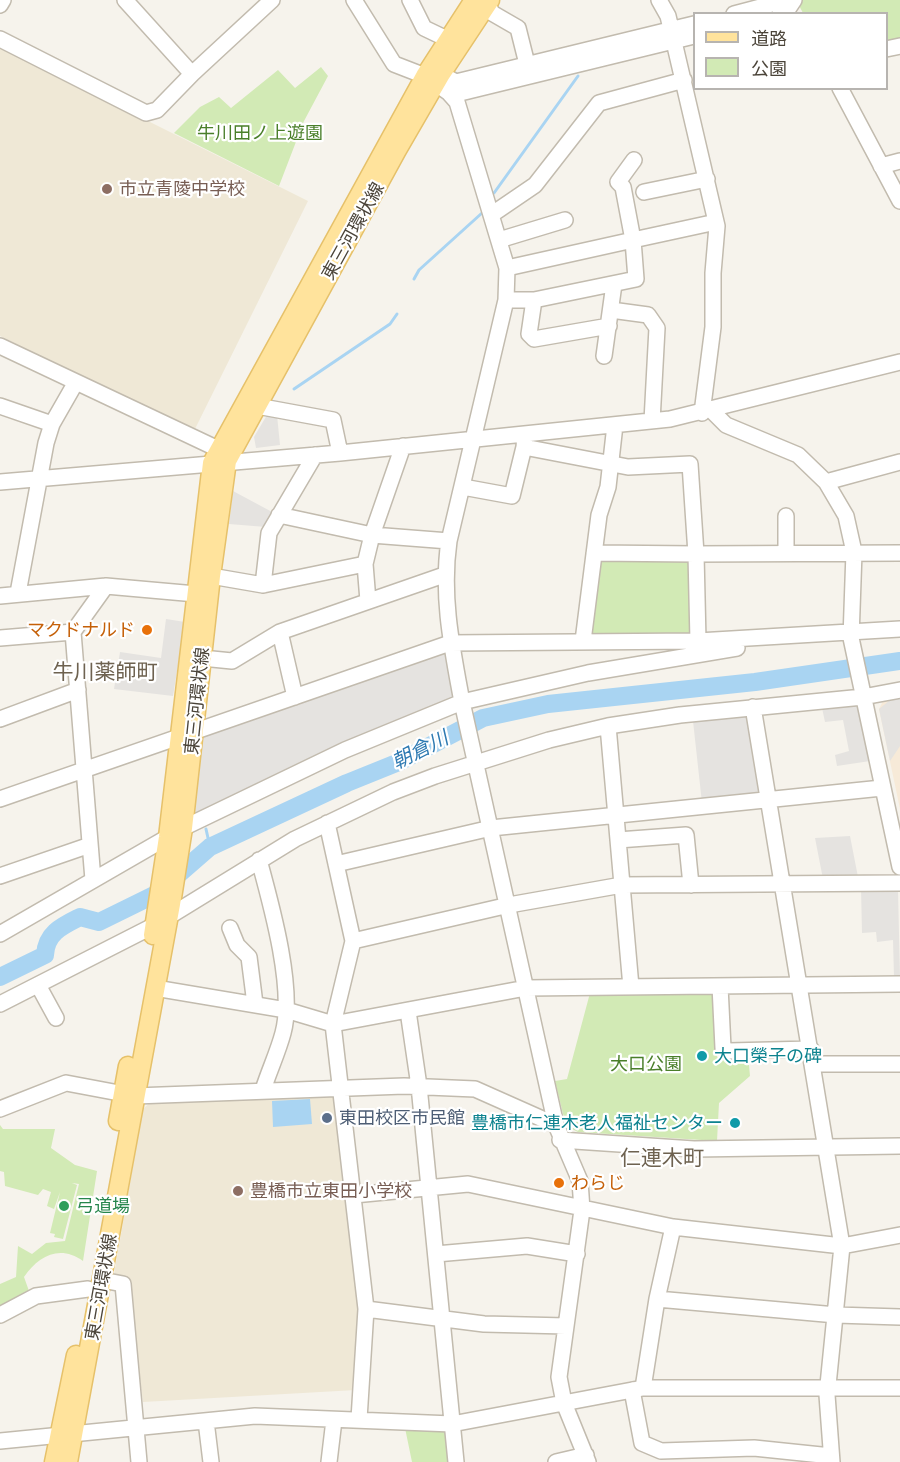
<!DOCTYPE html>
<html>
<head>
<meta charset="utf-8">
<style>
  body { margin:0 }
  #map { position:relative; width:900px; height:1462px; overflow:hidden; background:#f6f3ec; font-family:Barlow,"Noto Sans JP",sans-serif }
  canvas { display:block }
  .legend { position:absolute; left:693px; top:12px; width:195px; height:78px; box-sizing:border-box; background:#fff; border:2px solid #b7b4b0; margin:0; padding:8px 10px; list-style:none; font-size:18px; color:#4b4439 }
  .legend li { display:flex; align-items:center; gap:12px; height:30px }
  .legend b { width:30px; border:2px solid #b7b4b0 }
</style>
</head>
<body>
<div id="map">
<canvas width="900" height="1462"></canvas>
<ul class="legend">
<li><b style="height:8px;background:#ffe39c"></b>道路</li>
<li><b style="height:16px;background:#d2eab5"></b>公園</li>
</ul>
</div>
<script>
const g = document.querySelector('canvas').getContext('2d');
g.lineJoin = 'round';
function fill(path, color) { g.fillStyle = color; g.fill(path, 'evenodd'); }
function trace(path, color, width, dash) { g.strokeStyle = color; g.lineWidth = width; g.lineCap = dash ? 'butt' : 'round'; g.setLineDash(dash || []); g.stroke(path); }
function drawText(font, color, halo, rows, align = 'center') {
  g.font = font + ' Barlow,"Noto Sans JP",sans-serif'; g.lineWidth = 4.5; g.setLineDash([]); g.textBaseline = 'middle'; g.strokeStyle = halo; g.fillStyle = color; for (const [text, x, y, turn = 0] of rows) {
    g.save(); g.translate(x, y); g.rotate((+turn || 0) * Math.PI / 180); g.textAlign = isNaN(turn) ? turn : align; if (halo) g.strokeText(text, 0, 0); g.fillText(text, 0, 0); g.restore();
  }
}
fill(new Path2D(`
  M900,696v113l-21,-100 5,-10z`), '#f7ead8');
fill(new Path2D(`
  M0,47l308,154 -115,232 -193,-97z
  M334,1093l26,215 -4,82 -213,12 -17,-124 -12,-4 29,-165 9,-8z`), '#efe8d6');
fill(new Path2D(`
  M796,0h104v46l-13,3 -1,-35 -83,-1z
  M321,67l7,9 -24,45 -25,65 -105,-53 26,-26 19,-10 12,11 47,-38 17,18z
  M597,558h94l2,79h-104z
  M713,992l4,65 31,-2 2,21 -31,27 -2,38 -139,-9 -12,-6 -11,-45 12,-2 23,-86z
  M0,1125l3,4h52l-4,19 24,17 22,6 -14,90c-23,-17 -45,-5 -59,16l5,14 -29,17v-24l16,-7 2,-31 14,8 14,-11 19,-2 14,-57 -7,-1 5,2 -14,54 -9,-2 1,-3 -5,-1 10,-41 -6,17 -7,-3 4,-14 -8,-3 -5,6 -33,-9 -1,-14 -4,-1z
  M405,1428l40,2 4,5 3,27h-40z`), '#d2eab5');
fill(new Path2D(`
  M267,415h10l3,30 -24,3 -2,-11z
  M233,491l41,22 -8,14 -37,-3z
  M166,619l19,3 -12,74 -59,-7 6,-37 41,6z
  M446,650l9,47 -262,119 7,-79z
  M900,698v48l-10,15 -11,-52 10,-8z
  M852,705l6,2 12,54 -33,5 -2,-11 14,-4 -6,-31 -18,2 -3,-14z
  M747,714l17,79 -62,10 -9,-82z
  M850,836l8,41 -35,2 -8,-41z
  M861,888l37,2 2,87h-6l-1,-37 -16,2 -1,-10 -14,1z`), '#e5e3e0');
fill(new Path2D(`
  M310,1099l2,25 -39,3 -1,-26z`), '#a9d4f2');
trace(new Path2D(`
  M494,193l84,-117
  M414,279l5,-9 63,-57
  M294,389l96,-65 7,-10
  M206,829l4,18`), '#a9d4f2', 3);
trace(new Path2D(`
  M0,977l45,-22c1,-22 17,-29 35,-38l19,5 57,-28 54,-47 137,-64 52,-21 84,-44 65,-14 207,-22 145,-21`), '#a9d4f2', 18);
const minor = new Path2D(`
  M125,0l67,74
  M354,0l40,64 31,12 24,17 8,9
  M410,0l14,28 23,11
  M486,0l6,13 26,15 9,36
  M659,0l9,16 49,210 -4,47v54l-11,86
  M0,5l3,-5
  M734,14l53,-14
  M780,14l6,-2 8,-12
  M0,39l146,74 11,-3 35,-36 80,-74
  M886,49l14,-3
  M430,75l11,-1 15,8 1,20 50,166 -1,32 -57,241c-8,55 3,107 13,161l94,423 24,56 2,29 -23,167 5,26 24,59
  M456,82l238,-58
  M840,88l60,113
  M456,94l238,-58
  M881,166l19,-5
  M644,192l63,-13
  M491,215l44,-30 64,-82 85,-23
  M499,240l66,-20
  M507,268l126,-28 -10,-53 -5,-5 16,-22
  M506,300h28l102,-21 -3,-39 83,-18
  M534,300l-5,34 5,5 75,-13
  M611,310l37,5 9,13 -5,93
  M0,346l218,103 7,10
  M604,356l10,-72
  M0,406l52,18
  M257,406l76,14 7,33
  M712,411l14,14 72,30 28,27 20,34 8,36 -3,86 49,229
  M525,435l-1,12 104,20 62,-3 6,90 204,-1
  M0,482l340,-29 330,-34 230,-57
  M826,482l74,-20
  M463,487l49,9 12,-49
  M279,515l93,20 77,6
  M786,516v37
  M594,553l102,1 2,87
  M211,576l52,9 102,-21
  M263,585l6,-52 46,-78
  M18,593l28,-150 6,-19 24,-42
  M0,596l106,-10 90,8
  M368,601l-3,-37 7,-29 31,-89
  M73,632l20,248
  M280,632l15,65
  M0,638l73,-6 33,-46
  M583,641l16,-126 9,-28 7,-62
  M202,658l30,3 48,-29 164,-57
  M753,707l89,539 -15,149 5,67
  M0,719l78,-29
  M608,726l23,261
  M0,799l450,-156 248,-2 202,-12
  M327,823l26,118 -20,83 33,285 -7,110
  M183,828l162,-78 117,-48 126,-29 149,-25
  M618,840l68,-5 5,50
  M259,860c12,44 36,129 24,173 -5,19 -14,38 -20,57
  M336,864l155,-36 391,-40
  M0,876l90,-31
  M230,928l7,17 12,12 6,47
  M0,934l168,-97
  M353,941l156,-36 113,-20 278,-2
  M38,985l18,33
  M720,986l3,62 6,3 82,-2
  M155,988l131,22 47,14 193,-36 374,-4
  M0,1004l155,-79 140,-86 98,-47 42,-16 114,-36 59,-14 72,-11 183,-18 37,-7
  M408,1011l11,75 37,376
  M814,1064h86
  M0,1109l66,-26 69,13 269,-10 71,3 81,36
  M560,1140l134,9 206,-3
  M354,1195l114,-11 205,43 169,19 58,-11
  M436,1254l91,-8 50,8
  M102,1280l21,4 16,178
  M657,1299l179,16 64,2
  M366,1309l118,15 82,2
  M0,1315l36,-19 52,-7
  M643,1388l14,-89 16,-72
  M632,1390l10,53 19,8 93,-3 77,8
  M206,1421l5,41
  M0,1441l255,-25 197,8 191,-36h257
  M329,1462l5,-42
  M556,1462l30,-7`);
const major = new Path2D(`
  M153,935l15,-98 44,-374 213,-387 49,-76
  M118,1121l10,-55
  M54,1462l22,-107
  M68,1462l103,-558 12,-76 28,-252 16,-115 170,-311 44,-76 49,-74`);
trace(minor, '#c2bbae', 18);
trace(major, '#e6c16a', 21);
trace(minor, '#fff', 15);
trace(major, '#ffe39c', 18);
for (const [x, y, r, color] of [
  [107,189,6,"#8d6e63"],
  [147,630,6,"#e8710a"],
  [702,1056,6,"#0f9aa8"],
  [327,1118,6,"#5c6f8a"],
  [735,1123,6,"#0f9aa8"],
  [559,1183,6,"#e8710a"],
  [238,1191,6,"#8d6e63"],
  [64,1206,6,"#2e9e5b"]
]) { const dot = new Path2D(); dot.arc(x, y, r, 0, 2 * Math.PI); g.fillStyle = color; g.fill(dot); trace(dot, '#fff', 2); }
drawText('18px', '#4a7f2a', '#fff', [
  ["牛川田ノ上遊園",260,133],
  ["大口公園",646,1064]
]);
drawText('18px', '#785e54', '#fff', [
  ["市立青陵中学校",119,189],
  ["豊橋市立東田小学校",250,1191]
], 'left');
drawText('18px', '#4b4439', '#fff', [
  ["東三河環状線",353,231,-61],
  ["東三河環状線",197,701,-84],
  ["東三河環状線",101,1287,-80]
]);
drawText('18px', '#c56008', '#fff', [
  ["マクドナルド",135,630],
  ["わらじ",571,1183,"left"]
], 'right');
drawText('18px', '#0d838f', '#fff', [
  ["大口榮子の碑",714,1056],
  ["豊橋市仁連木老人福祉センター",723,1123,"right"]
], 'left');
drawText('18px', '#4e5e75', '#fff', [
  ["東田校区市民館",339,1118]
], 'left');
drawText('18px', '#27864d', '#fff', [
  ["弓道場",76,1206]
], 'left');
drawText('italic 20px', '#2e7ab2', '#fff', [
  ["朝倉川",420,750,-27]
]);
drawText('21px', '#6e6250', '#fff', [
  ["牛川薬師町",105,672],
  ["仁連木町",662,1158]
]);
</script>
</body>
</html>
